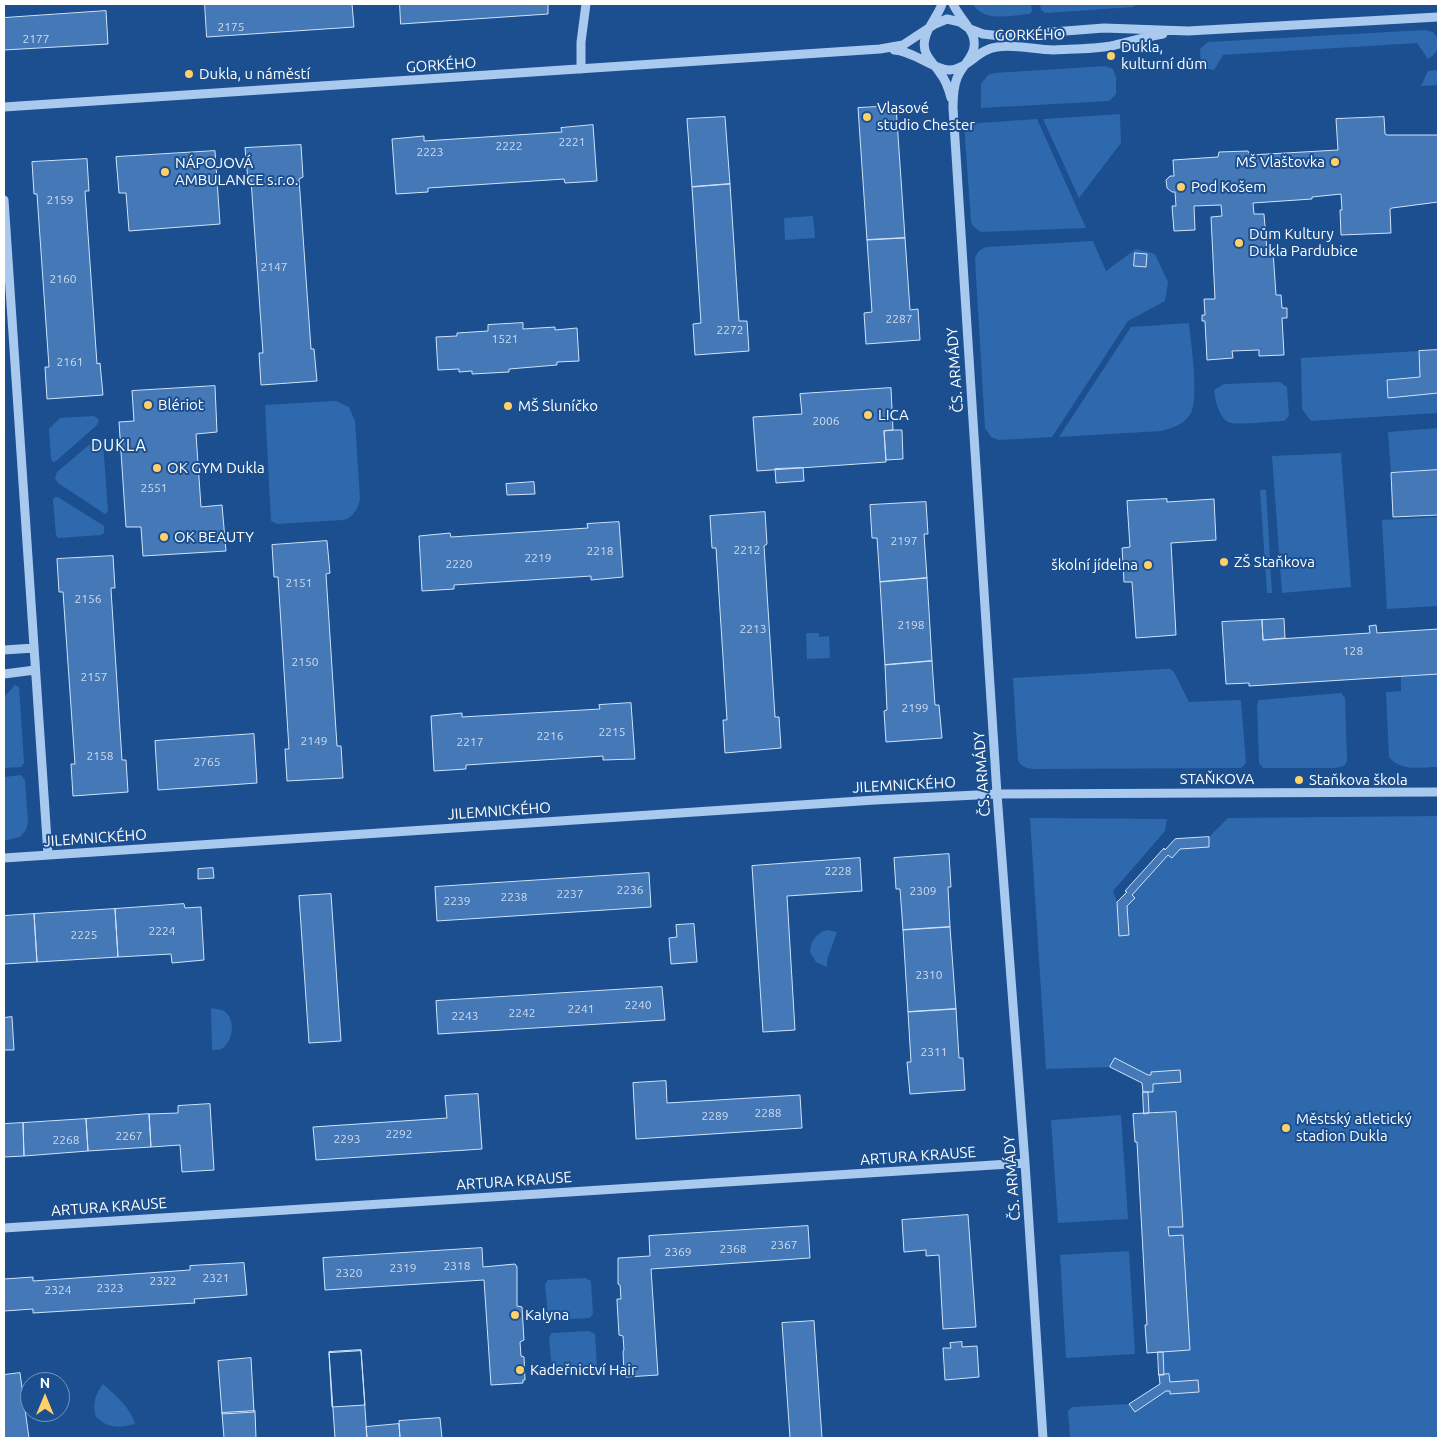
<!DOCTYPE html>
<html>
<head>
<meta charset="utf-8">
<style>
  body { margin:0 }
  #map { position:relative; width:1442px; height:1442px; overflow:hidden; background:#1b4f8f; font-family:Ubuntu,sans-serif }
  canvas { display:block }
  .frame { position:absolute; inset:0; border:5px solid #fff; pointer-events:none }
  .north { position:absolute; left:20px; top:1372px; width:50px; height:50px; box-sizing:border-box; background:#1b4f8f; border:1px solid #7695bc; border-radius:50%; rotate:0deg; font-size:14px; font-weight:700; line-height:20px; text-align:center; color:#fff }
  .north::after { content:''; display:block; margin:auto; width:18px; height:22px; background:#ffd166; clip-path:polygon(50% 0,100% 100%,50% 72%,0 100%) }
</style>
</head>
<body>
<div id="map">
<canvas width="1442" height="1442"></canvas>
<div class="frame"></div>
<div class="north">N</div>
</div>
<script>
const g = document.querySelector('canvas').getContext('2d');
g.lineJoin = 'round';
function fill(path, color) { g.fillStyle = color; g.fill(path, 'evenodd'); }
function trace(path, color, width, dash) { g.strokeStyle = color; g.lineWidth = width; g.lineCap = dash ? 'butt' : 'round'; g.setLineDash(dash || []); g.stroke(path); }
function drawText(font, color, halo, rows, align = 'center') {
  g.font = font + ' Ubuntu,sans-serif'; g.lineWidth = 4; g.setLineDash([]); g.textBaseline = 'middle'; g.strokeStyle = halo; g.fillStyle = color; for (const [text, x, y, turn = 0] of rows) {
    g.save(); g.translate(x, y); g.rotate((+turn || 0) * Math.PI / 180); g.textAlign = isNaN(turn) ? turn : align; if (halo) g.strokeText(text, 0, 0); g.fillText(text, 0, 0); g.restore();
  }
}
fill(new Path2D(`
  M973,4h58l1,7 -2,3c-19,1 -46,9 -57,-10z
  M1040,4h96v1l-3,2 -88,6 -4,-3z
  M1425,30l8,2c9,9 6,21 -5,27l-11,-16 -194,12 -9,15 -9,-2 -4,-4 -1,-15 8,-7z
  M1105,66l8,3 3,8v17l-7,7 -128,7v-24l7,-9 6,-2z
  M1438,70v15l-17,1 7,-15z
  M1120,114l1,29 -42,55 -36,-79z
  M1037,119l49,109 -105,4 -8,-6 -2,-5 -7,-97z
  M813,216l2,22 -30,2 -1,-22z
  M1093,241l13,30 30,-22 19,5 13,28 -3,19 -37,20 -76,116 -53,3 -8,-3 -6,-9 -10,-169c2,-7 5,-10 12,-12z
  M1189,323c2,21 10,73 2,90 -6,11 -18,15 -30,18l-102,6 72,-110z
  M1418,351l2,26 -33,3 1,17 50,-4v20l-127,8 -9,-12 -1,-51z
  M1280,382l7,5 2,29 -5,5c-11,0 -48,5 -56,1 -9,-5 -13,-22 -14,-32l10,-6z
  M336,401l13,6 6,14 5,78c-3,11 -6,18 -17,21l-66,4 -6,-3 -6,-116z
  M94,416l5,4 -2,5 -41,36 -3,1 -2,-3 -2,-30 11,-11z
  M1438,428v42l-47,3 -3,-41z
  M96,439h5l2,4 5,68 -3,3 -47,-31 -3,-5 2,-6z
  M1341,453l10,134 -69,6 -10,-137z
  M1260,490h6l6,103h-5z
  M55,497h3l46,29v7l-3,2 -43,3 -2,-3 -3,-35z
  M1438,517v89l-51,3 -5,-89z
  M806,633h13v4l10,-1 1,22 -23,1z
  M1165,669h5l4,3 15,30 49,-2 3,1 5,62 -5,5 -208,1c-7,-1 -12,-2 -15,-9l-5,-82z
  M1438,674v93c-16,0 -38,5 -49,-10l-3,-65 15,-1v-14z
  M15,685l4,2 5,76 -3,4 -17,1v-71z
  M1341,693l4,5 2,61c0,8 -7,8 -13,9h-71l-4,-5 -2,-59 2,-4z
  M21,775l4,5 3,42 -2,8 -6,7 -16,4v-64z
  M1438,816v622h-368l-2,-27 4,-4 57,-3 31,-20 -2,-32 -11,1 -2,-28 2,-1 -10,-182h-2l-2,-28 11,-1 -2,-30 -32,-16 -64,2 -16,-251 137,1 -2,12 -52,60 4,11 47,-54 1,2 44,-13 19,-19z
  M827,930l10,2 -10,28v7l-11,-5 -6,-10c1,-11 6,-19 17,-22z
  M211,1008c3,1 8,1 11,2 14,6 12,30 1,38 -3,2 -7,2 -11,2z
  M1121,1115l7,104 -70,4 -7,-103z
  M1129,1251l6,103 -69,4 -6,-103z
  M585,1278l6,3 2,33 -3,4 -38,2 -4,-3 -3,-33 3,-4z
  M589,1331l6,3 2,33 -3,4 -38,2 -4,-3 -3,-33 3,-4z
  M103,1384c12,11 28,24 32,40 -16,4 -26,5 -39,-7 -4,-13 -1,-22 7,-33z`), '#2e69ad');
const building = new Path2D(`
  M205,4h147l2,23 -147,10z
  M400,4h148v10l-147,10z
  M106,11l2,33 -104,6v-32z
  M896,106l9,132 -38,2 -9,-132z
  M725,117l5,67 -38,3 -5,-68z
  M1384,117l1,17 2,1h51v67l-46,6 -2,1 1,24 -50,2 -1,-25h2l-1,-16 -29,3v2l-59,4 1,11h10l3,37h6l3,44h5l1,13h5v10h-5l2,37 -25,1v-6l-27,1 1,7 -26,2 -2,-39h-3v-6h3l-1,-16h11l-4,-82 11,-1 -1,-11 -27,1 1,24 -21,1 -2,-25h4l-1,-14h-3l-5,-4 -1,-8 4,-4h4l-1,-16 45,-3 1,-5 29,-1 2,4 88,-5 -2,-31z
  M593,125l4,56 -32,2 -1,-4 -136,9v4l-32,2 -4,-55 32,-3v5l138,-9 -1,-4z
  M301,145l2,32 -4,2 12,170h3l3,32 -56,4 -2,-32h4l-12,-173h-3l-3,-32z
  M215,151l5,73 -91,7 -3,-38h-7l-3,-36z
  M87,159l2,32h-4l12,173 3,-1 3,32 -56,4 -2,-32h4l-12,-173h-3l-2,-32z
  M730,184l9,137h8l2,30 -54,4 -2,-31 8,-1 -9,-136z
  M905,238l5,72 8,-1 2,31 -54,4 -2,-31 8,-1 -5,-72z
  M1135,253l12,1 -1,13 -12,-1z
  M523,323v6l32,-2v3l22,-2 2,33 -22,1v3l-48,4v3l-37,2v-3l-13,1v-3l-21,1 -2,-33 21,-1v-3l31,-2v-6z
  M1438,350v43l-50,5 -1,-18 33,-3 -1,-26z
  M215,386l2,46 -21,2 5,73 21,-2 4,46 -83,5 -2,-29h-15l-7,-105 15,-1 -2,-30z
  M891,388l2,42 -9,1 2,31 -129,9 -4,-54 49,-3 -2,-20z
  M893,430h9l1,29 -17,1 -2,-29z
  M803,468l1,13 -28,2 -1,-14z
  M1438,470v45l-45,2 -2,-44z
  M534,482l1,12 -28,1 -1,-11z
  M1167,499v3l47,-3 2,41 -45,3 5,92 -40,3 -4,-56h-8l-2,-34 8,-1 -3,-46z
  M926,502l2,32h-4l3,44 -47,4 -3,-44h-5l-2,-33z
  M765,512l2,32 -3,2 11,171h4l2,31 -56,5 -2,-33h4l-11,-172h-4l-2,-32z
  M619,522l4,55 -32,3v-4l-137,9v4l-32,2 -3,-55 31,-3 1,4 137,-9 -1,-4z
  M327,541l3,32 -4,1 11,172h4l2,32 -56,3 -2,-32h4l-11,-172h-4l-2,-32z
  M113,556l2,32h-4v2l11,170h4l2,32 -55,4 -2,-32h4l-12,-172h-4l-2,-33z
  M927,578l5,83 -47,4 -5,-83z
  M1284,619l1,19 -22,2 -1,-20z
  M1262,620l1,20 107,-7 -1,-7 7,-1 1,8 61,-4v45l-189,12v-3l-23,1 -4,-62z
  M932,661l3,44h4l3,33 -56,4 -2,-31 3,-1 -2,-45z
  M631,703l4,56 -32,1v-4l-137,9v4l-32,2 -3,-55 31,-3v4l138,-8 -1,-4z
  M254,734l3,49 -99,7 -3,-49z
  M1209,837v10l-29,2 -8,9 -4,-3 -36,40 3,3 -8,8 2,29 -10,1 -2,-34 10,-10 -2,-1 39,-43 1,2 10,-11z
  M949,854l2,33h-3l2,40 -47,3 -3,-41h-4l-2,-31z
  M860,858l2,33 -75,5 8,134 -32,2 -11,-166z
  M213,868l1,10 -16,1v-10z
  M649,873l2,34 -214,14 -2,-34z
  M331,894l10,147 -32,2 -10,-147z
  M184,904l1,4 16,-1 3,53 -32,3 -1,-9 -53,3 -3,-48z
  M115,909l3,48 -81,5 -3,-48z
  M34,914l3,48 -33,2v-48z
  M694,924l3,38 -26,2 -2,-26 8,-1 -1,-12z
  M950,927l6,82 -48,3 -5,-82z
  M662,987l3,33 -227,14 -2,-33z
  M956,1009l3,49h4l2,32 -55,4 -3,-32h4l-3,-50z
  M12,1017l2,33h-10v-32z
  M1115,1058l33,17h3v-3l29,-2 1,12 -28,2v8h-10l-1,-9 -32,-16z
  M666,1081l1,22 133,-8 2,33 -166,11 -3,-56z
  M1143,1092h5l1,21 -5,1z
  M478,1094l4,55 -166,11 -3,-33 134,-9 -2,-22z
  M210,1104l4,66 -32,2 -2,-27 -29,2 -2,-33 29,-1v-7z
  M1176,1112l7,115h-15l1,9 14,-1 7,115 -43,3 -2,-28h2l-10,-183h-2l-2,-28z
  M149,1114l2,33 -63,4 -2,-32z
  M86,1119l2,32 -64,5 -1,-33z
  M23,1123l1,33 -20,1v-33z
  M968,1215l8,112 -33,2 -4,-74 -13,1v-6l-22,2 -2,-32z
  M808,1226l2,32 -159,11 7,106 -32,2 -2,-3 -1,-23 1,-1 -1,-14 -4,-1 -2,-34v-2h4l-1,-14 -2,-1v-26l32,-2 -1,-20z
  M482,1248l1,19 32,-3 2,3v39l5,1 2,33 -4,2 1,14 3,1 1,23h-2v3l-32,2 -7,-105 -159,10 -2,-32z
  M244,1263l3,32 -53,4 1,4 -162,10v-4l-29,2v-32l29,-2v4l157,-11v-4z
  M814,1321l8,117h-32l-8,-115z
  M962,1342v5l15,-1 2,31 -34,3 -2,-32h8l-1,-5z
  M361,1350l6,88h-32l-6,-86z
  M361,1351l4,54 -33,2 -3,-54z
  M1158,1352h5l1,23h-5z
  M251,1358l3,54 -32,2 -4,-53z
  M20,1373l9,65h-25v-63z
  M1169,1374l1,8 28,-2 1,12 -29,2v-3h-4l-31,21 -6,-8 31,-20 -1,-9z
  M255,1411l1,27h-32l-2,-25z
  M440,1418l2,20h-42l-1,-17z
  M399,1424l1,14h-33l-1,-11z`);
fill(building, '#4478b7');
trace(building, '#cfe3fa', 1);
trace(new Path2D(`
  M942,4c-4,12 -15,23 -17,35 -4,15 8,23 15,34 6,7 9,17 11,25
  M953,4c5,11 17,23 20,32 6,18 -10,27 -16,42 -4,10 -4,20 -4,30l44,686 28,369 18,275
  M894,50c20,1 42,21 56,20 18,-1 28,-21 47,-23 19,-3 38,3 57,3 18,-1 39,-1 57,-4 17,-4 34,-9 52,-12
  M581,69v-27l5,-38
  M4,107l876,-58 23,-4 32,-21 12,-5 13,3 10,7 13,5 18,2 103,-8 84,3 250,-14
  M4,200l44,655
  M4,650l30,-2
  M4,674l31,-4
  M4,858l871,-58 122,-6 441,-2
  M4,1228l1021,-65`), '#a9c9ee', 9);
for (const [x, y, r, color] of [
  [1111,56,5,"#ffd166"],
  [189,74,5,"#ffd166"],
  [867,117,5,"#ffd166"],
  [1335,162,5,"#ffd166"],
  [165,172,5,"#ffd166"],
  [1181,187,5,"#ffd166"],
  [1239,243,5,"#ffd166"],
  [148,405,5,"#ffd166"],
  [508,406,5,"#ffd166"],
  [868,415,5,"#ffd166"],
  [157,468,5,"#ffd166"],
  [164,537,5,"#ffd166"],
  [1224,562,5,"#ffd166"],
  [1148,565,5,"#ffd166"],
  [1299,780,5,"#ffd166"],
  [1286,1128,5,"#ffd166"],
  [515,1315,5,"#ffd166"],
  [520,1370,5,"#ffd166"]
]) { const dot = new Path2D(); dot.arc(x, y, r, 0, 2 * Math.PI); g.fillStyle = color; g.fill(dot); trace(dot, '#1b4f8f', 2); }
drawText('12px', '#d0dded', null, [
  ["2175",231,27],
  ["2177",36,39],
  ["2221",572,142],
  ["2222",509,146],
  ["2223",430,152],
  ["2159",60,200],
  ["2147",274,267],
  ["2160",63,279],
  ["2287",899,319],
  ["2272",730,330],
  ["1521",505,339],
  ["2161",70,362],
  ["2006",826,421],
  ["2551",154,488],
  ["2197",904,541],
  ["2212",747,550],
  ["2218",600,551],
  ["2219",538,558],
  ["2220",459,564],
  ["2151",299,583],
  ["2156",88,599],
  ["2198",911,625],
  ["2213",753,629],
  ["128",1353,651],
  ["2150",305,662],
  ["2157",94,677],
  ["2199",915,708],
  ["2215",612,732],
  ["2216",550,736],
  ["2149",314,741],
  ["2217",470,742],
  ["2158",100,756],
  ["2765",207,762],
  ["2228",838,871],
  ["2236",630,890],
  ["2309",923,891],
  ["2237",570,894],
  ["2238",514,897],
  ["2239",457,901],
  ["2224",162,931],
  ["2225",84,935],
  ["2310",929,975],
  ["2240",638,1005],
  ["2241",581,1009],
  ["2242",522,1013],
  ["2243",465,1016],
  ["2311",934,1052],
  ["2288",768,1113],
  ["2289",715,1116],
  ["2292",399,1134],
  ["2267",129,1136],
  ["2293",347,1139],
  ["2268",66,1140],
  ["2367",784,1245],
  ["2368",733,1249],
  ["2369",678,1252],
  ["2318",457,1266],
  ["2319",403,1268],
  ["2320",349,1273],
  ["2321",216,1278],
  ["2322",163,1281],
  ["2323",110,1288],
  ["2324",58,1290]
]);
drawText('15px', '#fff', '#1b4f8f', [
  ["GORKÉHO",1030,35,-1],
  ["GORKÉHO",441,65,-4],
  ["ČS. ARMÁDY",955,370,-94],
  ["ČS. ARMÁDY",982,774,-94],
  ["STAŇKOVA",1217,779],
  ["JILEMNICKÉHO",904,785,-3],
  ["JILEMNICKÉHO",499,811,-4],
  ["JILEMNICKÉHO",95,838,-4],
  ["ARTURA KRAUSE",918,1156,-4],
  ["ČS. ARMÁDY",1012,1178,-94],
  ["ARTURA KRAUSE",514,1181,-4],
  ["ARTURA KRAUSE",109,1207,-4]
]);
drawText('15px', '#fff', '#1b4f8f', [
  ["Dukla,",1121,47],
  ["kulturní dům",1121,64],
  ["Dukla, u náměstí",199,74],
  ["Vlasové",877,108],
  ["studio Chester",877,125],
  ["MŠ Vlaštovka",1325,162,"right"],
  ["NÁPOJOVÁ",175,163],
  ["AMBULANCE s.r.o.",175,180],
  ["Pod Košem",1191,187],
  ["Dům Kultury",1249,234],
  ["Dukla Pardubice",1249,251],
  ["Blériot",158,405],
  ["MŠ Sluníčko",518,406],
  ["LICA",878,415],
  ["OK GYM Dukla",167,468],
  ["OK BEAUTY",174,537],
  ["ZŠ Staňkova",1234,562],
  ["školní jídelna",1138,565,"right"],
  ["Staňkova škola",1309,780],
  ["Městský atletický",1296,1119],
  ["stadion Dukla",1296,1136],
  ["Kalyna",525,1315],
  ["Kadeřnictví Hair",530,1370]
], 'left');
g.letterSpacing = '1px';
drawText('16px', '#fff', '#1b4f8f', [
  ["DUKLA",119,446]
]);
g.letterSpacing = '0px';
</script>
</body>
</html>
